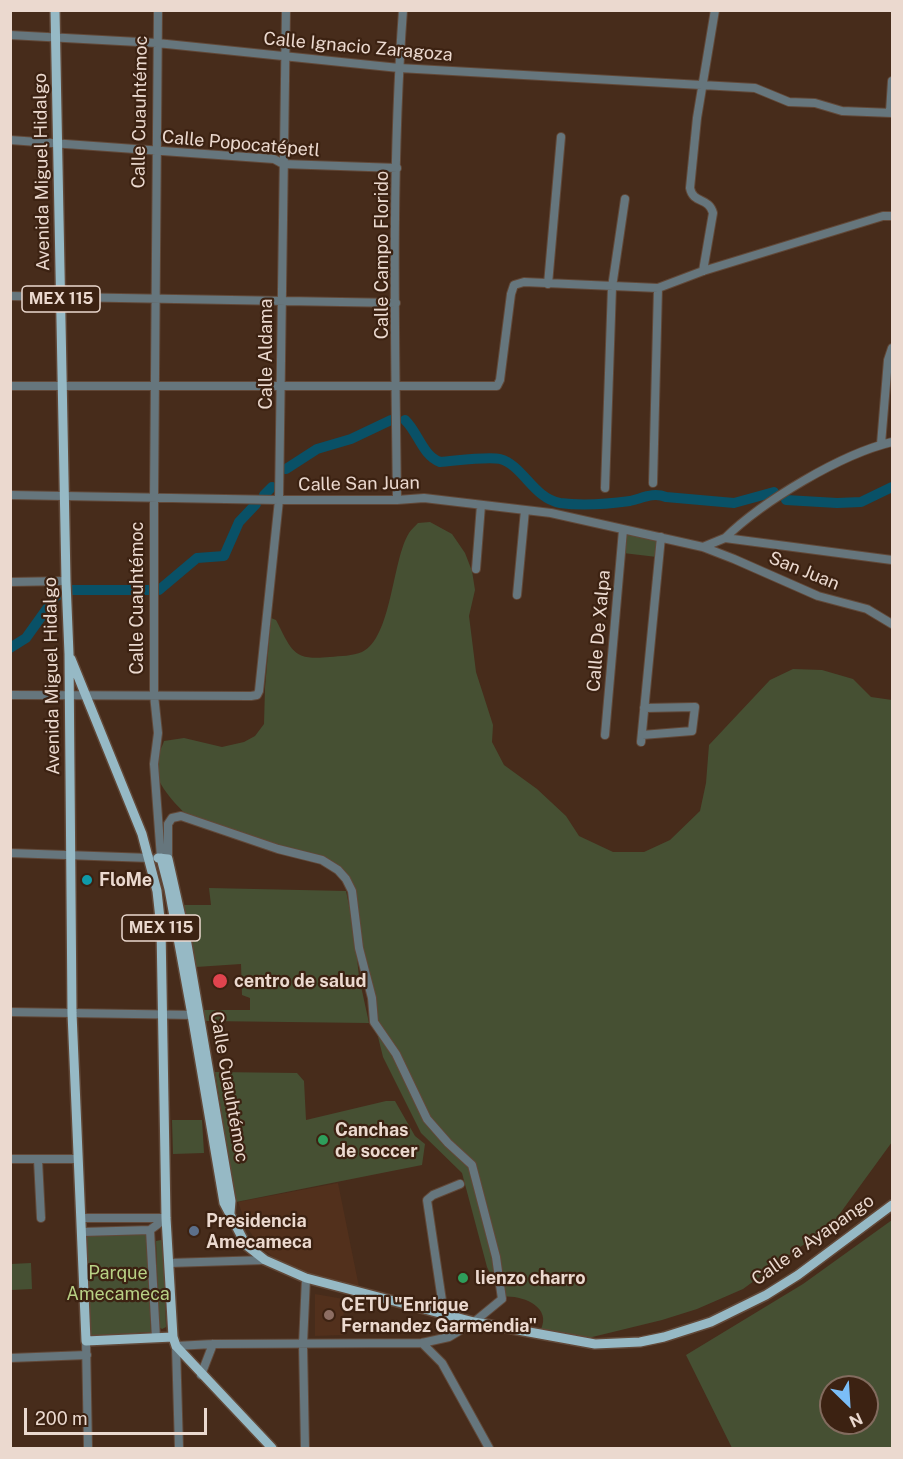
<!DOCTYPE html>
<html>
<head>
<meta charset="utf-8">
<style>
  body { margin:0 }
  #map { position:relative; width:903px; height:1459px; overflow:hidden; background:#472c1b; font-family:"Public Sans",sans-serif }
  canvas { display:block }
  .frame { position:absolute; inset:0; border:12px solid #ebd9cf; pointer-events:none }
  .north { position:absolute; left:819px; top:1375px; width:60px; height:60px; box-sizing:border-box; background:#3c2212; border:2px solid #826b5e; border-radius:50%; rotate:155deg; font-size:16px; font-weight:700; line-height:24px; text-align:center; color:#ebd9cf }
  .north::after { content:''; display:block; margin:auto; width:21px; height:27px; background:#7bbef8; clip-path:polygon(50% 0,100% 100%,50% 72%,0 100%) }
  .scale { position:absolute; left:24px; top:1408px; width:183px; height:27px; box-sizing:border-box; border:3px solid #ebd9cf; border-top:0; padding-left:8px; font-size:18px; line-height:21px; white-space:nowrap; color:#ebd9cf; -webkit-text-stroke:4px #3c2212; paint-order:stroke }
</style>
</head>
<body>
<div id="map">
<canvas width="903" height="1459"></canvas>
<div class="frame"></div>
<div class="north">N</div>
<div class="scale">200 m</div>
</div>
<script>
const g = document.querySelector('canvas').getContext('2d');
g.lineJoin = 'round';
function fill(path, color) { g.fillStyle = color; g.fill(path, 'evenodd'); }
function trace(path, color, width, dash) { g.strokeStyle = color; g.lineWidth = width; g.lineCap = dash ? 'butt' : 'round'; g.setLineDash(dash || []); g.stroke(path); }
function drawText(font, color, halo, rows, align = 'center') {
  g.font = font + ' "Public Sans",sans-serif'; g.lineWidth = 4.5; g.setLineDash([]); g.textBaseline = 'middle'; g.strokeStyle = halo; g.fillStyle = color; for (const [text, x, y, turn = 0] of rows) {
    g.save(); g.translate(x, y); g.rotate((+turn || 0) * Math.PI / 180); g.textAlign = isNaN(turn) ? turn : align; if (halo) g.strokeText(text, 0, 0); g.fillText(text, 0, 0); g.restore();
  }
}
fill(new Path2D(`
  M338,1183l21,104 -50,-12 -27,-12 -20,-14 -14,-20 -10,-27z
  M315,1294l29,5 -1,36 -28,1z`), '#52301c');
fill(new Path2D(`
  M430,522l22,12 13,19 7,18 3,19 -6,26 7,56 17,53 -1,17 12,23 33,24 29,27 13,20 34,16h31l26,-12 30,-29 6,-28 3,-38 61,-65 23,-11 29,1 31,9 18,18 21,3v442l-59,81 -90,66 -46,20 -35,11 -82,20 -39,-11c11,-23 -21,-35 -40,-32l-14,-30 -25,-94 -41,-40 -38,-76 -20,-81 -6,-54 -11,-42 -20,-17 -139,-48c-11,-10 -34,-34 -32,-52 1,-7 7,-15 9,-22l20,-3 38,9 22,-5 11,-6 9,-12 1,-36 6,-70 5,2c16,31 17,41 54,37 10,-1 23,-1 32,-5 30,-14 30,-92 47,-119 2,-3 6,-7 9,-10z
  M624,532l34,8 -1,17 -34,-4z
  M209,888l137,3 8,38 5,48 10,46 -163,-2 -4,-11h48v-12l-8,-3 -1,-31 -45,3 -12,-62h27z
  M215,1072l82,1 7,8 2,39 80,-19h9l20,35 10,8 -3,21 -186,37z
  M172,1120h30l2,33 -31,1z
  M892,1220v228h-160l-46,-93 117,-71zM831,1387h36v36h-36z
  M146,1233l5,99 -62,4 -5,-102z
  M161,1240l2,1 3,86 -4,2 -3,-2 -3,-86z
  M31,1263l1,26 -21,1v-26z`), '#465033');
trace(new Path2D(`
  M405,420c13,12 17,35 35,42 15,-1 47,-6 60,-3 23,6 33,39 60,44 22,3 48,1 70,-2 13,-3 23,-9 36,-4l68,6 40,-11
  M286,469l31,-20 34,-10 40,-19
  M264,495l8,-8
  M786,500l51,3 24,-1 31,-15
  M10,648l16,-10 30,-42 15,-6h88l38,-32 27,-2 15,-34 17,-18`), '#095167', 10);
const minor = new Path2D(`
  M158,10l-4,487v198l4,38 -4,31 7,94
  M10,35l147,8 242,25 356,20 34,14 26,1 27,8 50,2
  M890,112l2,-31
  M10,140l264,19 9,5 114,4
  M703,271l10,-58c-4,-16 -20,-9 -23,-25l7,-70 18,-108
  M548,284l13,-147
  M10,296l386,7
  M10,386h487l3,-6 11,-86 3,-9 10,-3 134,6 45,-17 180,-55h9
  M881,444l7,-84 4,-12
  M653,483l5,-195
  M605,488l7,-201 13,-88
  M10,495l269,5h118l27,-2 127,15 152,34 31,12 84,37 49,13 25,15
  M397,500c-2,-163 -6,-327 6,-490
  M725,538c38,-37 116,-84 167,-96
  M703,547l22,-9 167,22
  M476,569l5,-64
  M10,582l56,-1
  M517,595l8,-85
  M10,695l241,1 6,-1 2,-4 20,-191 7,-490
  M605,735l18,-205
  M642,735l50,-4 3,-24 -51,1
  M641,742l20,-205
  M10,853l140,5
  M168,859v-35l4,-6 9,-2 97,33 44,11 16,10 8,9 6,12 7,57 13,50 2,24 22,32 31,65 21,24 24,22 24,92 6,42 -28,23 -25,15 -27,6 -209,1 -37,2 3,102
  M10,1012l185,3
  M10,1159h68
  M38,1160l3,58
  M81,1218h85
  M150,1230l6,108
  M82,1232l68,-2 16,-12
  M169,1263l96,-3
  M444,1314l-17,-114 6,-5 27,-11
  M86,1341l2,107
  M422,1343l20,20 47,85
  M10,1358l77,-3
  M201,1375l12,-31
  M305,1448l-2,-104 3,-66`);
const major = new Path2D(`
  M55,10l11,571 3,73 3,359 14,328 87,-4
  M71,659l71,175 15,57 4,37 5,290 7,119 3,9 96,102
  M158,858l10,1 19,85 44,257 -1,12
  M161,858l8,31 23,126 32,188 22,42 19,15 41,18 168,44 121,22 45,-2 24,-5 47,-15 55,-27 32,-20 94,-70`);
trace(minor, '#614838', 10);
trace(major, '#614838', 12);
trace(minor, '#66767d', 8);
trace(major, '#96b9c5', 9);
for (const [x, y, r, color] of [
  [87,880,6,"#0f9aa8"],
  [220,981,8,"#e0444e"],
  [323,1140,6,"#2e9e5b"],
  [194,1231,6,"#5c6f8a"],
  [463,1278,6,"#2e9e5b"],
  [329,1315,6,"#8d6e63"]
]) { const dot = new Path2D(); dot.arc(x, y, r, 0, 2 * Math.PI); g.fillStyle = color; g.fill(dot); trace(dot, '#3c2212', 2); }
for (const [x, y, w] of [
  [61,299,78],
  [161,928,78]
]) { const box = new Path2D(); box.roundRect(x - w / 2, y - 13, w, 26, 4.5); g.fillStyle = '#3c2212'; g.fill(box); trace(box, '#ebd9cf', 1.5); }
drawText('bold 16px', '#ebd9cf', null, [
  ["MEX 115",61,299],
  ["MEX 115",161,928]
]);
drawText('18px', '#ebd9cf', '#3c2212', [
  ["Calle Ignacio Zaragoza",358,47,5],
  ["Calle Cuauhtémoc",140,112,-89],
  ["Calle Popocatépetl",241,144,5],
  ["Avenida Miguel Hidalgo",42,172,-91],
  ["Calle Campo Florido",382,255,-90],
  ["Calle Aldama",266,354,-90],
  ["Calle San Juan",359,484,-1],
  ["San Juan",804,571,22],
  ["Calle Cuauhtémoc",137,598,-90],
  ["Calle De Xalpa",599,631,-85],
  ["Avenida Miguel Hidalgo",52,676,-91],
  ["Calle Cuauhtémoc",229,1087,80],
  ["Calle a Ayapango",813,1240,-35]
]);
drawText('bold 18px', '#ebd9cf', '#3c2212', [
  ["FloMe",99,880],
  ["centro de salud",234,981],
  ["Canchas",335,1130],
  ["de soccer",335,1151],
  ["Presidencia",206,1221],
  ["Amecameca",206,1242],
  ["lienzo charro",475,1278],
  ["CETU \"Enrique",341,1305],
  ["Fernandez Garmendia\"",341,1326]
], 'left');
drawText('18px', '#b8d185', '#3c2212', [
  ["Parque",118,1273],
  ["Amecameca",118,1294]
]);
</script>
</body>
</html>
